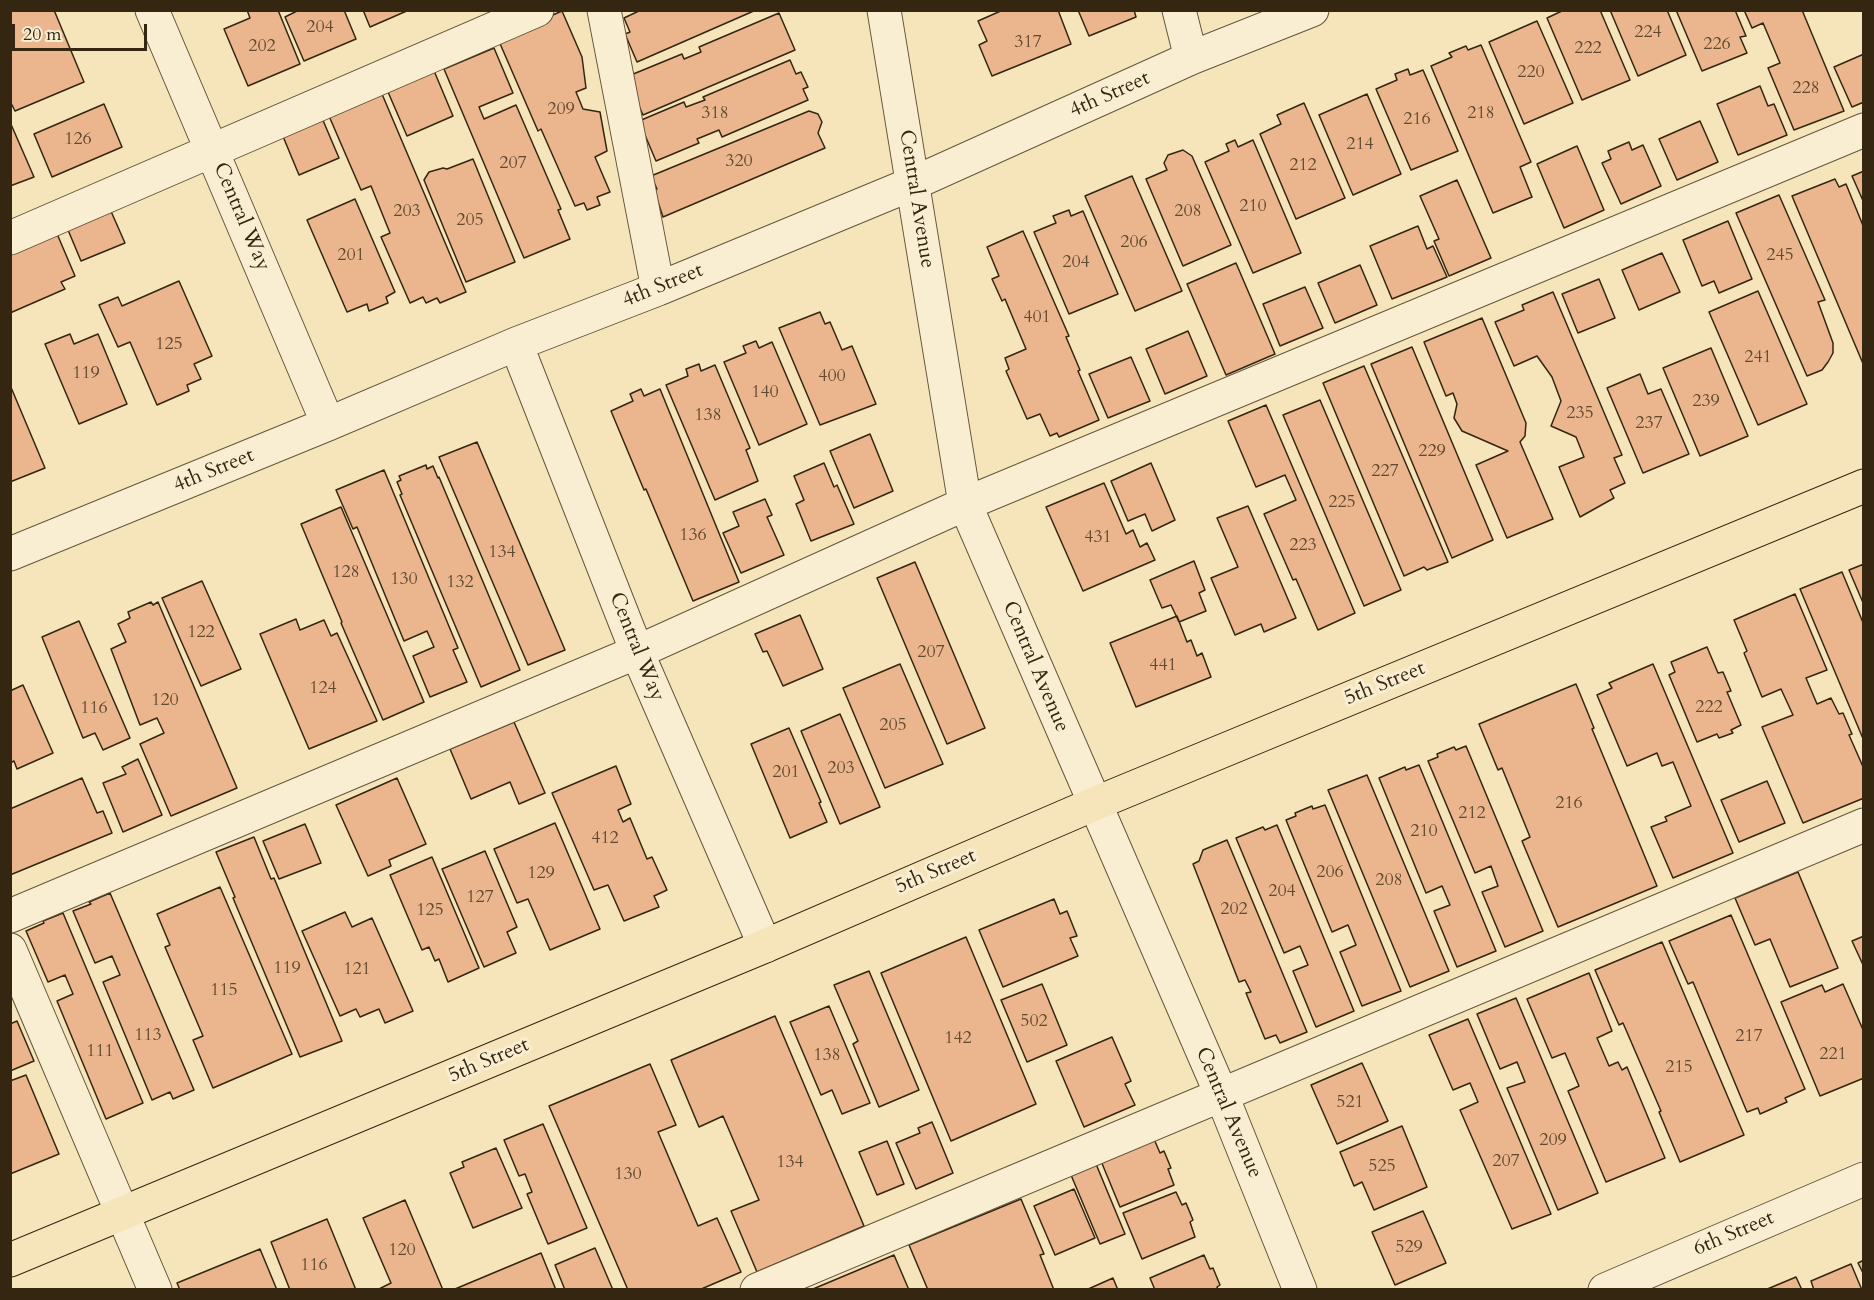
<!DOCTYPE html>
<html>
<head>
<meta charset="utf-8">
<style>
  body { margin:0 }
  #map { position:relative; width:1874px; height:1300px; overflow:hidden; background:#f6e5ba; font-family:Cardo,serif }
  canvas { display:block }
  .frame { position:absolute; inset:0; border:12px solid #342611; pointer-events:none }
  .scale { position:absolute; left:12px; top:24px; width:135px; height:27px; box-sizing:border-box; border:3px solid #342611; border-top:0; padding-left:8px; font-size:18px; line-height:21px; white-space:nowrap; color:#342611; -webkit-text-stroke:4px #f9eed2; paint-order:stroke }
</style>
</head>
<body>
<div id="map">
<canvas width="1874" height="1300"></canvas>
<div class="frame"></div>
<div class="scale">20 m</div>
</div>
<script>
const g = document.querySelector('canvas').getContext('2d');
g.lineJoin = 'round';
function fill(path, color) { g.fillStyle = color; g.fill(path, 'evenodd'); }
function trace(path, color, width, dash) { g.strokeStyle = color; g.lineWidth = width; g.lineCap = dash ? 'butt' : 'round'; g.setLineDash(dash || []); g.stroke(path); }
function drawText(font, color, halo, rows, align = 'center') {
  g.font = font + ' Cardo,serif'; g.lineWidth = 6; g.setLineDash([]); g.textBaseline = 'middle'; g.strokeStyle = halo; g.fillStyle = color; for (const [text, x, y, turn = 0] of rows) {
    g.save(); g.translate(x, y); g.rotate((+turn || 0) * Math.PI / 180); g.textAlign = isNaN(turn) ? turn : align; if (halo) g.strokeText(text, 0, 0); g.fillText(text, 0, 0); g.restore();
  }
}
const building = new Path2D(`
  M10,10h44l30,72 -69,29 -5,-10z
  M247,10h31l22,54 -52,22 -24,-57 26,-11z
  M299,10h45l12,29 -52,22 -19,-44z
  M363,10h46l-39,17z
  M641,10h115l-119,52 -12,-28 5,-2 -6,-14z
  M1003,10h55l13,34 -79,32 -13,-31 8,-4 -9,-20z
  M1078,10h56l2,7 -47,19z
  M1564,10h36l30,70 -48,20 -35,-82z
  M1610,10h57l19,45 -48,21z
  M1676,10h59l11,26 -6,1 7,16 -45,18z
  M1744,10h58l42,101 -50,19 -26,-62 12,-5 -17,-40 -11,5z
  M562,11l20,46 4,31 -10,4 7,17 17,3 7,39 -12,6 15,35 -13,5 3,8 -13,5 -3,-7 -9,3 -34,-77 -3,2 -40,-92z
  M779,13l16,37 -152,65 -17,-38 56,-23 2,5 17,-7 -2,-5z
  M1537,21l36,82 -49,21 -35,-82z
  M1481,45l50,117 -11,5 12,30 -39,16 -62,-147 21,-9 -3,-4 17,-7 2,4z
  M494,48l19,45 -34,14 5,12 32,-14 45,104 -3,1 12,29 -46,19 -80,-189z
  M1864,54v48l-12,5 -18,-40z
  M790,60l6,14 5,-2 7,15 -5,2 5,11 -86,37 -3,-7 -22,9 2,4 -43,18 -17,-40 45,-19 2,5 19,-7 -2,-3z
  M432,66l21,50 -46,20 -22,-51z
  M1408,69l2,6 13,-5 35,81 -47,19 -35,-81 21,-9 -2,-6z
  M1760,86l8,20 6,-2 13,31 -49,20 -21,-51z
  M382,94l84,198 -26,11 -3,-5 -11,5 -3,-6 -13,6 -29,-66 9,-4 -19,-47 -10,4 -32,-74z
  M1367,94l34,80 -48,21 -34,-80z
  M1304,103l41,95 -49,21 -36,-85 21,-10 -4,-9z
  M104,104l18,43 -70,30 -18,-43z
  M809,111l9,3 4,8 -4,11 7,15 -162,69 -9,-27 3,-1 -6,-13z
  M322,118l17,40 -40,17 -17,-41z
  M1700,121l18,41 -41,18 -18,-41z
  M10,122l24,55 -24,9z
  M1235,140l3,7 15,-7 48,113 -48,20 -48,-111 24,-11 -3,-7z
  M1629,142l3,8 11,-5 18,41 -40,18 -19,-41 9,-4 -3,-8z
  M1577,146l27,64 -40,18 -27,-64z
  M1183,150l9,6 39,89 -48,21 -37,-87 21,-9 -3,-7 4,-8z
  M473,159l42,103 -49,20 -42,-102 5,-8 14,-4 4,1z
  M1864,171v32l-12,-27z
  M1132,176l50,115 -47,20 -50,-115z
  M1835,179l4,8 7,-3 18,44v138l-72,-170z
  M1457,180l34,78 -42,18 -15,-35 5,-2 -19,-43z
  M1779,195l46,105 -7,2 15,41v10l-5,9 -6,8 -15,6 -71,-163z
  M355,199l40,93 -9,5 2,6 -19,8 -2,-7 -20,8 -40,-92z
  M106,200l19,43 -44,18 -18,-43z
  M1069,210l2,6 12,-5 35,83 -49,20 -35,-82 22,-9 -3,-7z
  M1728,221l24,58 -33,14 -5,-12 -12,5 -19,-46z
  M52,222l23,54 -14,6 4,7 -55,24v-73z
  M1418,226l9,23 6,-3 14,31 -55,22 -22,-53z
  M1023,231l46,105 -3,1 14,33 -2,1 21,49 -40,17 -2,-4 -7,3 -10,-22 -13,5 -21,-48 3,-2 -4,-11 21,-9 -21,-50 -3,2 -10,-22 7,-3 -12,-29z
  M1662,253l18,39 -41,18 -17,-40z
  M1236,263l39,91 -49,21 -39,-91z
  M1360,265l17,40 -42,18 -17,-40z
  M1599,279l16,39 -37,15 -16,-39z
  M179,281l33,75 -18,8 7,15 -14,6 2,6 -32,14 -27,-63 -12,5 -19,-42 19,-8 4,9z
  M1305,287l18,41 -43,18 -17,-42z
  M1758,291l49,113 -49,21 -49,-113z
  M1553,292l69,163 -8,3 11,25 -15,7 4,8 -34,19 -21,-50 25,-10 -8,-20 -25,-11 10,-25 -9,-24 -15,-21 -23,10 -19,-44 29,-12 -2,-5z
  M820,312l5,12 5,-2 12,28 10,-4 24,58 -56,21 -41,-97z
  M1482,318l44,105 -1,13 -5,6 33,77 -46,19 -31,-73 32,-14 -46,-20 -8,-13 3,-14 -4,-11 -7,3 -22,-54z
  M1188,331l19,45 -42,18 -19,-45z
  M70,334l4,10 24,-10 29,70 -48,20 -34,-80z
  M756,341l3,7 13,-6 35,82 -48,21 -35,-83 22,-9 -3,-7z
  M1412,347l81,193 -41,18 -81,-194z
  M1711,348l37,88 -48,20 -37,-88z
  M1131,357l19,44 -42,17 -19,-44z
  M699,364l2,7 14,-6 35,83 -4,2 12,31 -43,19 -49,-115 22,-9 -2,-7z
  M1364,366l84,196 -21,8 -3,-3 -20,9 -81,-193z
  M1640,374l8,20 13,-5 28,65 -46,19 -36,-85z
  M10,385l35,83 -35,14z
  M641,389l3,7 16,-7 79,193 -46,19 -47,-112 -2,1 -33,-79 22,-10 -3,-7z
  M1320,400l81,190 -37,16 -81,-191z
  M1266,405l89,208 -37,17 -22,-51 -3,1 -29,-66 32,-14 -11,-25 -29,12 -28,-66z
  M870,434l23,57 -39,17 -24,-57z
  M477,442l88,208 -37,15 -89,-208z
  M824,463l10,24 3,-2 17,39 -43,17 -15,-37 8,-4 -10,-24z
  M1151,463l24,57 -23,11 -7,-17 -17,7 -17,-40z
  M426,465l1,4 6,-3 5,12 1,-1 81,193 -39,17 -81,-192 2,-1 -5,-12 4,-2 -2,-4z
  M384,470l74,178 -5,2 14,32 -37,15 -17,-41 21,-9 -7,-16 -23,10 -47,-114 -4,2 -17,-39z
  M1104,483l22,51 7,-4 7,17 7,-4 8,17 -72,31 -37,-84z
  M765,499l7,16 -5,2 17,38 -43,18 -18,-40 16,-7 -6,-14z
  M1248,506l48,112 -32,14 -3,-8 -26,11 -24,-57 27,-11 -21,-49z
  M341,507l83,195 -41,18 -42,-97 1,-1 -41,-98z
  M1194,561l11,29 -6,3 7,18 -27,11 -8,-17 -9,3 -12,-28z
  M915,562l70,166 -38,16 -70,-166z
  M1864,564v41l-15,-35z
  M1842,572l22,53v116l-64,-152z
  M202,581l39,88 -40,17 -39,-88z
  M1795,594l32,76 -21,8 11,26 14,-6 8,16 4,-1 9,21 -3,1 15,34v29l-61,25 -41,-96 31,-12 -12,-26 -19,8 -18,-44 3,-2 -13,-31z
  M151,602l2,3 5,-3 79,186 -66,28 -31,-72 24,-11 -7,-15 -17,7 -29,-76 15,-7 -8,-18 12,-6 -2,-6z
  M800,615l23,54 -40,17 -16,-35 -4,1 -8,-18z
  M1177,616l10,26 4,-2 6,16 5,-3 9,24 -75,30 -26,-64z
  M296,619l4,11 24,-10 7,16 6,-3 40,88 -68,28 -49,-115z
  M79,621l51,117 -27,12 -8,-17 -12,5 -41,-101z
  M1707,647l11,26 5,-1 8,19 -4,1 14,33 -10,5 2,3 -14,5 -2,-4 -20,8 -28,-67 6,-3 -4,-10z
  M900,664l43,100 -58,24 -42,-100z
  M1653,664l80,189 -60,25 -22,-51 16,-6 -2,-4 26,-11 -18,-44 -11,4 -5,-13 -30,13 -30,-71 15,-7 -3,-5z
  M1576,684l18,44 -2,1 65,157 -99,41 -36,-86 8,-4 -28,-69 -4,2 -19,-46z
  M23,685l30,68 -36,16 -3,-8 -4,2v-72z
  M840,714l40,93 -40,17 -39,-93z
  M514,722l31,71 -26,11 -9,-22 -39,17 -21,-50z
  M789,728l32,74 -2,1 8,19 -37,16 -39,-94z
  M1466,746l77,185 -38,16 -23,-55 16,-6 -7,-20 -16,7 -47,-112 10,-4 -1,-3 17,-7 2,3z
  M138,759l24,56 -39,17 -20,-49 23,-9 -4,-7z
  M1419,765l77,186 -39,16 -23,-56 16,-6 -8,-19 -16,7 -47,-115 26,-11 1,3z
  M616,766l15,38 -13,6 5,12 7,-4 17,41 5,-2 15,33 -13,6 5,11 -35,14 -16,-36 -14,5 -42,-97z
  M1367,775l82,196 -39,16 -82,-197z
  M82,778l15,35 6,-2 9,22 -102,42v-66z
  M397,778l29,66 -37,16 2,6 -23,10 -32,-71z
  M1767,781l18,42 -46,19 -18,-42z
  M1325,805l76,186 -39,15 -22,-54 16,-7 -8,-20 -16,7 -46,-112 10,-4 -1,-3 17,-7 1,3z
  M555,823l45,106 -50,21 -22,-51 -11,4 -23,-54z
  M305,824l16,39 -42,16 -16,-38z
  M1277,825l77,186 -38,16 -23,-56 15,-6 -8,-19 -16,7 -48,-115 27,-11 2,3z
  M254,837l17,42 3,-1 68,163 -42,16 -67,-159 2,-1 -19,-45z
  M1227,840l80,192 -27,11 -4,-8 -11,4 -19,-46 5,-1 -6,-12 -6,2 -46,-118 6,-3 4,-11z
  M485,851l32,76 -10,5 9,21 -32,14 -42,-98z
  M432,857l47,111 -31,14 -9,-23 -4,2 -6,-14 -7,3 -32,-75z
  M1798,872l40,96 -48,19 -20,-48 -15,6 -20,-47z
  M220,887l72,167 -79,34 -20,-48 10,-4 -38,-89 5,-2 -13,-31z
  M110,893l84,197 -21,9 -3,-7 -18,8 -49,-118 17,-7 -8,-19 -17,7 -22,-52 18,-7 -2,-2z
  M1054,899l6,15 7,-3 10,25 -7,2 8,18 -75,31 -24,-57z
  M345,912l7,15 20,-9 41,93 -28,12 -6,-14 -19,8 -4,-8 -16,7 -38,-85z
  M63,913l80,190 -37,16 -49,-118 16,-7 -8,-19 -17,7 -22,-51 18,-8 -1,-2z
  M1731,915l74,174 -20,9 2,4 -27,12 -2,-6 -11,4 -54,-130 -5,2 -19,-43z
  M1864,936v31l-12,-26z
  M966,937l70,167 -85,37 -70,-168z
  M1662,942l82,193 -64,27 -21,-50 2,-1 -38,-88 -4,2 -24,-55z
  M869,971l50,119 -40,17 -26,-63 5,-3 -24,-56z
  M1589,973l23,58 -15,7 12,28 9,-4 4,8 5,-3 38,91 -59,24 -38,-91 11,-5 -14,-33 -13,5 -25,-59z
  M1042,984l25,61 -40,17 -26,-62z
  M1843,984l21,48v46l-44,18 -39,-94 41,-17 3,7z
  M1516,998l82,195 -40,17 -51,-122 18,-6 -8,-20 -17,7 -23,-55z
  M829,1006l41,97 -28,11 -10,-24 -11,5 -31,-73z
  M775,1016l89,210 -107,46 -26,-61 28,-11 -36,-84 -24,11 -28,-67z
  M1468,1019l83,195 -39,15 -52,-119 18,-8 -8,-19 -17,7 -24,-55z
  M17,1021l17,40 -24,10v-47z
  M1112,1037l19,44 -6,3 10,21 -51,22 -28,-66z
  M1362,1063l26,58 -51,23 -26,-59z
  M650,1064l26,61 -18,7 40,94 19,-8 24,54 -42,18h-71l-79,-184z
  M26,1075l33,79 -49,20v-93z
  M932,1122l21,51 -37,16 -20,-46 24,-10 -2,-5z
  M543,1124l44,104 -39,16 -21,-50 5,-2 -7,-18 -6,2 -15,-36z
  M1402,1126l25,61 -53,23 -12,-28 -8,4 -14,-34z
  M1154,1139l6,14 4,-2 7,17 -3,1 6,16 -54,22 -19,-46z
  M887,1141l17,43 -27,11 -18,-43z
  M496,1148l26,60 -49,20 -23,-55 14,-6 -2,-5z
  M1096,1164l29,70 -25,10 -29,-69z
  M1074,1189l21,49 -40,17 -21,-49z
  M1176,1192l6,13 4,-2 7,17 -3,2 5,15 -53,22 -19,-46z
  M1021,1199l23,55 -4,1 14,35h-126l-19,-45z
  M405,1200l38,90h-66l14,-7 -28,-65z
  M1423,1211l23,52 -51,22 -23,-53z
  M327,1219l29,71h-66l-19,-48z
  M595,1248l18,42h-48l-10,-25z
  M260,1249l17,41h-97l-3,-7z
  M541,1253l15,37 -101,-1z
  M894,1255l15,35 -96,-1z
  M1204,1255l6,14 3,-1 7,17 -3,2 1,3h-63l-5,-12z
  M1864,1260v15l-6,-12z
  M1851,1264l11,26h-48l-3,-9z
  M1796,1277l6,13h-37z
  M1113,1278l5,12h-32z`);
fill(building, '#ebb58e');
trace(building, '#342611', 1.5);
const minor = new Path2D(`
  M152,10l176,414
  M604,10l54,279
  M884,10l81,494 257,592 78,194
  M1179,10l12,48
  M10,238l527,-228
  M516,344l121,308 128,294
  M10,554l318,-130 188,-80 142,-55 256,-106 277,-125 121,-48
  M10,916l627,-264 328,-148 899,-374
  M10,950l145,340
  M757,1290l1107,-465
  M1605,1290l259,-111`);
const major = new Path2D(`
  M10,1260l755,-314 329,-142 770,-318`);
trace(minor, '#64563b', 35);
trace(major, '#342611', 35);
trace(minor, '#f9eed2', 33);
trace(major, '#f6e5ba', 33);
drawText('18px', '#624a30', null, [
  ["204",320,28],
  ["224",1648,33],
  ["317",1028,43],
  ["226",1717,45],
  ["202",262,47],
  ["222",1588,49],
  ["220",1531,73],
  ["228",1806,89],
  ["209",561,110],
  ["318",715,114],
  ["218",1481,114],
  ["216",1417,120],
  ["126",78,140],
  ["214",1360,145],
  ["320",739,162],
  ["207",513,164],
  ["212",1303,166],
  ["210",1253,207],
  ["203",407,212],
  ["208",1188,212],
  ["205",470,221],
  ["206",1134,243],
  ["201",351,256],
  ["245",1780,256],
  ["204",1076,263],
  ["401",1037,318],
  ["125",169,345],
  ["241",1758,358],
  ["119",86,374],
  ["400",832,377],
  ["140",765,393],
  ["239",1706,402],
  ["235",1580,414],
  ["138",708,416],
  ["237",1649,424],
  ["229",1432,452],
  ["227",1385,472],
  ["225",1342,503],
  ["136",693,536],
  ["431",1098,538],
  ["223",1303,546],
  ["134",502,553],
  ["128",346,573],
  ["130",404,580],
  ["132",460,583],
  ["122",201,633],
  ["207",931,653],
  ["441",1163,666],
  ["124",323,689],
  ["120",165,701],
  ["222",1709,708],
  ["116",94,709],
  ["205",893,726],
  ["203",841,769],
  ["201",786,773],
  ["216",1569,804],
  ["212",1472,814],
  ["210",1424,832],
  ["412",605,839],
  ["206",1330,873],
  ["129",541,874],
  ["208",1389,881],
  ["204",1282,892],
  ["127",480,898],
  ["202",1234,910],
  ["125",430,911],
  ["119",287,969],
  ["121",357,970],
  ["115",224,991],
  ["502",1034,1022],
  ["113",148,1036],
  ["217",1749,1037],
  ["142",958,1039],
  ["111",100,1052],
  ["221",1833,1055],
  ["138",827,1056],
  ["215",1679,1068],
  ["521",1350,1103],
  ["209",1553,1141],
  ["207",1506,1162],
  ["134",790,1163],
  ["525",1382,1167],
  ["130",628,1175],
  ["529",1409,1248],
  ["120",402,1251],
  ["116",314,1266]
]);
drawText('21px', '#342611', '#f9eed2', [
  ["4th Street",1110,95,-24],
  ["Central Avenue",916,199,81],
  ["Central Way",241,217,67],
  ["4th Street",663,286,-22],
  ["4th Street",214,471,-22],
  ["Central Way",636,647,68],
  ["Central Avenue",1035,667,67],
  ["5th Street",1385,684,-22],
  ["5th Street",936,872,-23],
  ["5th Street",489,1061,-23],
  ["Central Avenue",1228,1113,67],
  ["6th Street",1734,1234,-23]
]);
</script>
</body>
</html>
